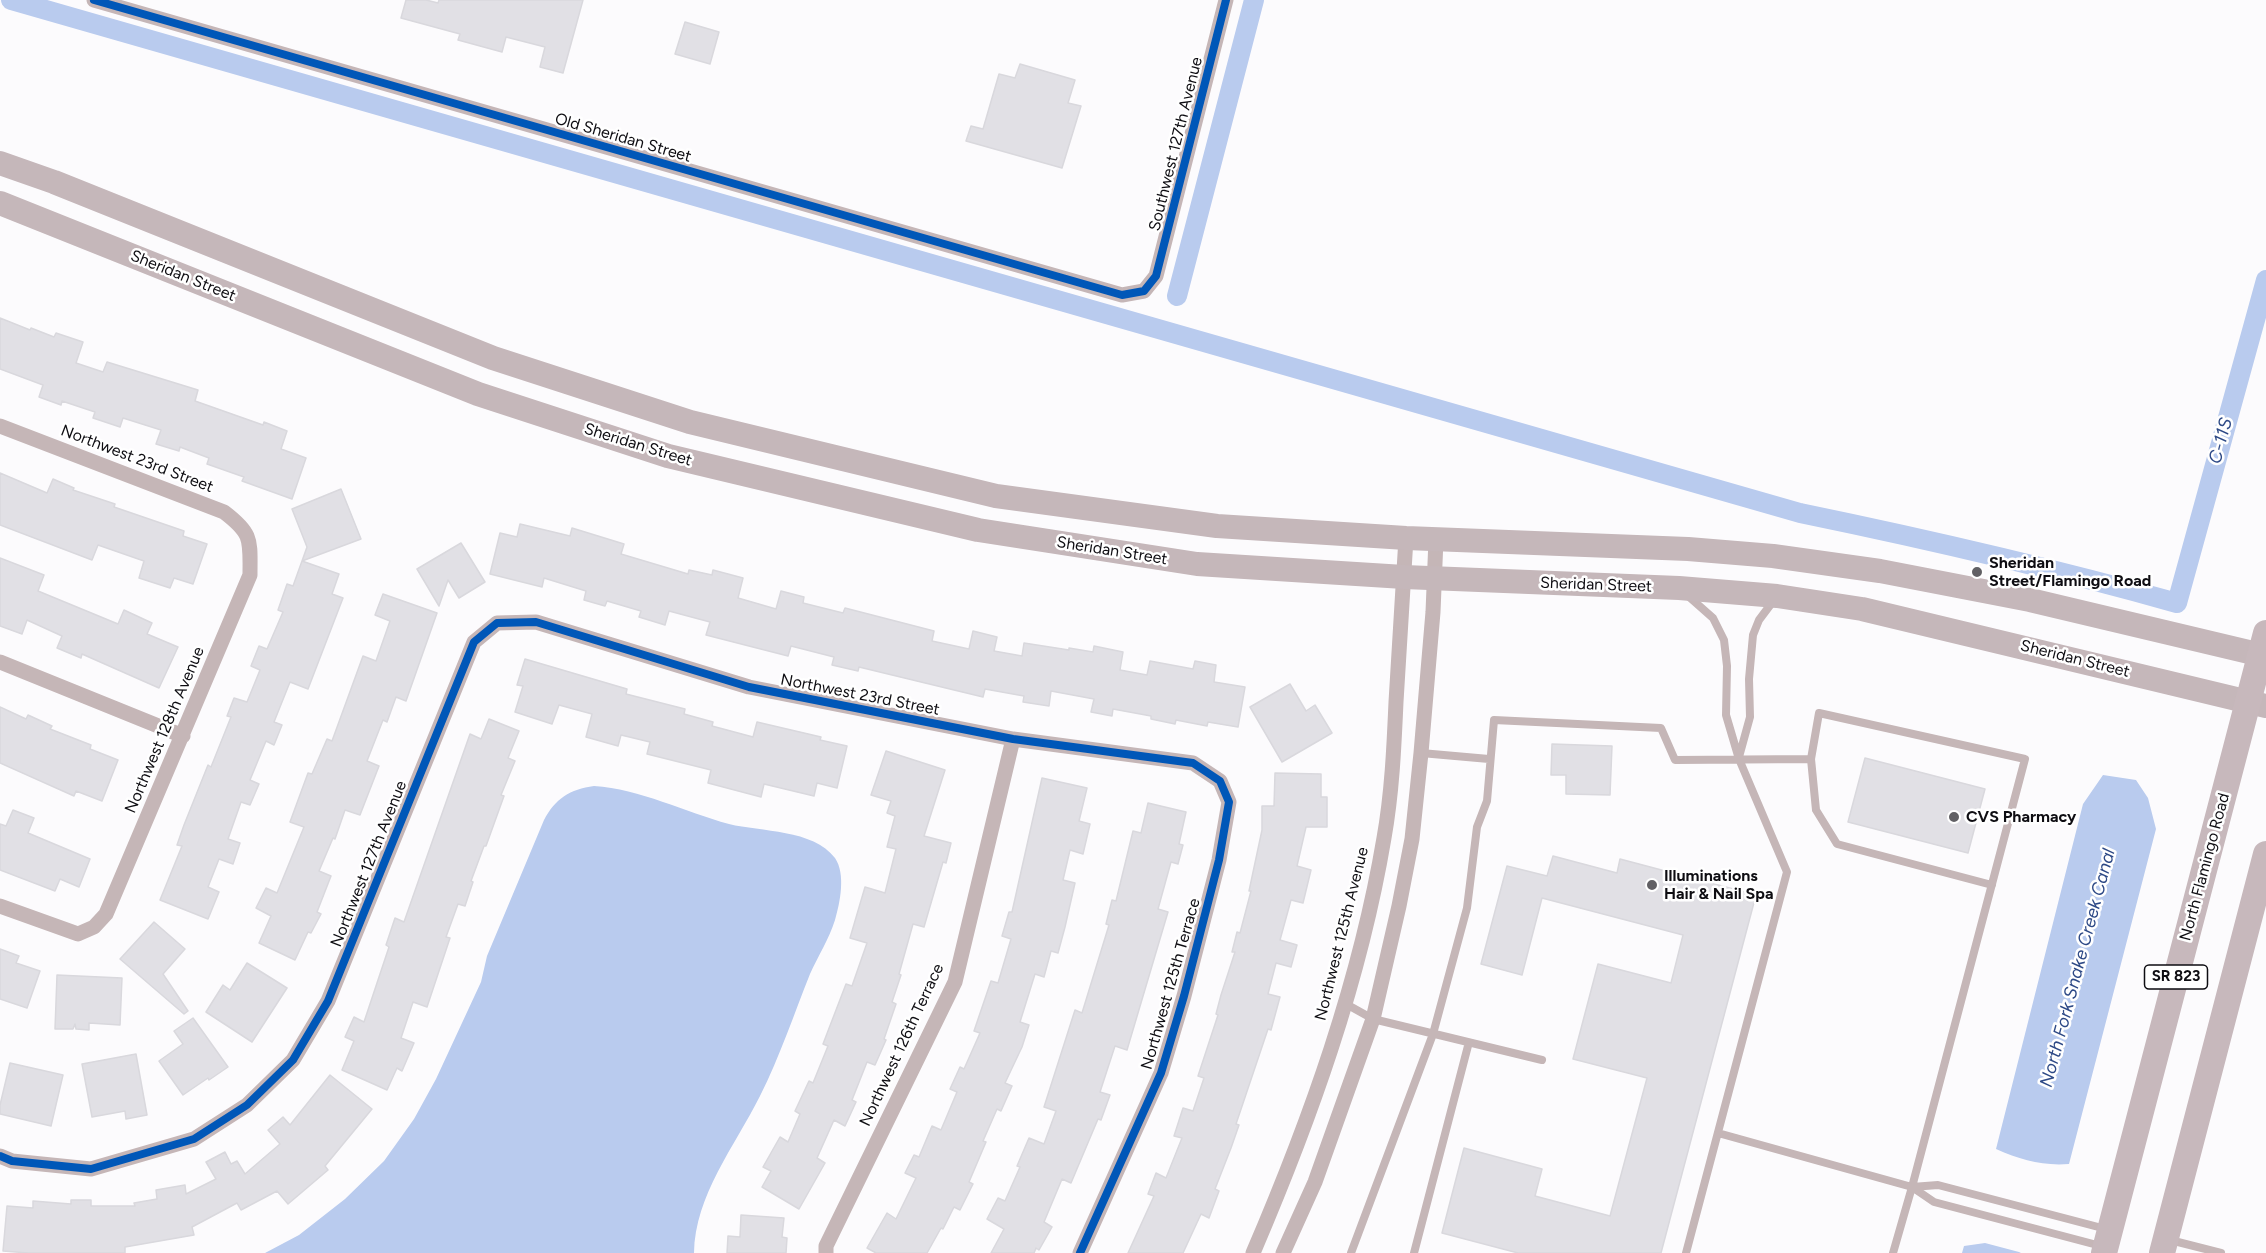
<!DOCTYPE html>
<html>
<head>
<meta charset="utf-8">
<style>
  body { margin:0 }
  canvas { display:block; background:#fcfbfd }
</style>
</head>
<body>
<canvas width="2266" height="1253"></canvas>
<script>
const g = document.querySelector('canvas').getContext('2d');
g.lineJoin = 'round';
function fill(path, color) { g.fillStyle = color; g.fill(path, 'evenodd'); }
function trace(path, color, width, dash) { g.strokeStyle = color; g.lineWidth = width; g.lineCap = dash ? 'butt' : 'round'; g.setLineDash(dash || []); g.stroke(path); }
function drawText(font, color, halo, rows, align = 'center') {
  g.font = font + ' Figtree,sans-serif'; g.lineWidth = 5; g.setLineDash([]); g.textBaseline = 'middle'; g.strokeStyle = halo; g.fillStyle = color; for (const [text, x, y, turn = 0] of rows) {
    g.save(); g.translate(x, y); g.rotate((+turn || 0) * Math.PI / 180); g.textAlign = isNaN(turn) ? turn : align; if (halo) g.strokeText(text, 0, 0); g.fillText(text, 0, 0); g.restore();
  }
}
fill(new Path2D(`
  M2103,775l33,5 12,18 8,31 -87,335c-27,2 -48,-4 -73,-15l87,-345z
  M594,786c46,3 91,26 135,38 32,8 84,5 106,34 11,16 5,45 0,62 -6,19 -17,36 -25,54 -16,40 -30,82 -50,122 -25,50 -65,99 -66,157h-429l34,-18 46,-36 39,-38 30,-42 22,-40 45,-97 6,-26 57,-136c11,-21 26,-31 50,-34z
  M1985,1243l34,9 2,1h-59l2,-7z`), '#b9cbee');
trace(new Path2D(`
  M11,0l1789,513c126,26 252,55 377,90l89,-323
  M1177,296l77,-296`), '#b9cbee', 20);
const building = new Path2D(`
  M406,0h20l12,3 1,-3h144l-20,73 -23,-6 5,-20 -39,-10 -4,15 -44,-12 2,-6 -59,-16z
  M685,22l34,10 -9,32 -35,-10z
  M1020,64l55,16 -7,23 13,3 -19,62 -96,-27 5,-15 12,3 16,-55 16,4z
  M0,318l30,12 1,-2 23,9 2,-4 27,9 -7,21 27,9 4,-10 91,28 -3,11 68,24 1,-3 23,9 -6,18 25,9 -14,41 -50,-18 2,-4 -37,-13 2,-6 -29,-11 -1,4 -23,-7 5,-14 -38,-12 -3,9 -27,-9 2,-6 -33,-11 -1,4 -22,-8 4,-12 -43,-16z
  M0,473l47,20 6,-14 21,9 -1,2 42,14 -1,3 70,24 -1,5 24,8 -14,40 -19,-6 -4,10 -31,-10 5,-17 -46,-16 -6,15 -92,-35z
  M341,489l20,50 -59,22 5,-14 -15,-38z
  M520,524l50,12 2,-8 52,16 -3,10 67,20 1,-4 23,5 1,-5 30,8 -5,20 38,11 5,-18 23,6 -1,6 40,10 2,-5 89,23 -2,10 37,8 4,-18 24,6 -3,14 28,5 2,-13 45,7v-2l24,4 1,-6 29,6 -3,18 27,5 3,-14 43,8 2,-8 21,4 -2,17 31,5 -7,40 -30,-5 -1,4 -31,-6 -1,4 -24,-5v-3l-38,-7 -1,7 -21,-4 3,-13 -43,-8 -2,15 -26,-4 1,-6 -39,-7 -2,8 -124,-30 -1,4 -26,-6 2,-8 -43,-11 -3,10 -82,-21 4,-13 -41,-11 -4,14 -26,-8 2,-6 -34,-10 -2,5 -21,-6 2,-9 -42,-13 -2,9 -52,-13 10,-41 17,4z
  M461,543l24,39 -26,16 -11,-18 -9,26 -22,-37z
  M0,558l44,17 -6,16 80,33 6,-14 28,13 -5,11 31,13 -19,41 -77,-34 -1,4 -24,-10 5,-12 -35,-16 -5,14 -22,-8z
  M302,561l37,13 -7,20 11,4 -35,91 -18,-7 -16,40 8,3 -8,20 -8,-4 -16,39 9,4 -9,21 -9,-3 -13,37 12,4 -7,21 -14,-5 -11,28 11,5 -11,27 -48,-19 22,-54 -5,-1 7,-20 24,-60 3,2 20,-50 -4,-1 7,-18 13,4 13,-32 -9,-4 8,-20 8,3 16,-37 -5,-2 9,-26 6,2z
  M383,594l54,19 -31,88 -10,-4 -9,25 -4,-2 -16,41 12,5 -19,49 -15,-5 -10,29 -2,-1 -14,33 12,5 -14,36 4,2 -10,19 -3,-1 -13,28 -36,-17 12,-27 -15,-8 10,-20 11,5 27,-66 -14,-5 18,-49 4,1 15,-35 5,2 31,-85 13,5 14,-40 -15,-6z
  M525,659l102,30 -1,5 59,15 -1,5 29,8 -1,4 41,11 4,-15 64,15 -1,3 27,6 -10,42 -20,-5 -3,13 -50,-12 -3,13 -53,-14 3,-13 -64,-16 3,-12 -29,-7 -3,11 -32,-9 6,-23 -33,-9 -7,19 -37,-12 8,-26 -6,-1z
  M1290,684l16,27 9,-6 17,28 -50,29 -32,-55z
  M0,707l26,12 2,-4 24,11 -2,3 41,16 -1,4 28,11 -16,41 -26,-10 -2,5 -74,-33z
  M489,719l30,12 -11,27 7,3 -14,34 3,1 -18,50h-2l-13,35 2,1 -8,24 -7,-2 -12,33 4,1 -23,69 -14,-5 -12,36 13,5 -12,28 -5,-3 -10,22 -45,-20 12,-29 -9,-4 9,-20 10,5 25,-75 -3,-2 9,-27 9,4 66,-188 11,5z
  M1552,744l60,2 -2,49 -44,-1v-19h-15z
  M886,751l59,19 -21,66 27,7 -5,20 -3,-1 -19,65 -11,-3 -14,50 2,1 -9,27 4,2 -12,35 2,1 -11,25 -8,-3 -15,38 4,2 -11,24 -11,-6 -17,38 8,5 -26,46 -37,-22 9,-16 -8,-4 17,-30 8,5 12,-28 -5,-3 14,-30 4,2 15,-37 -5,-2 23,-60 6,2 15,-43 -17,-5 15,-51 20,6 11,-44 -9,-2 8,-31 -8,-3 4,-12 -20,-6z
  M1865,758l120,31 -17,64 -120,-31z
  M1275,773l46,1v23h6v30h-21l-9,39 14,4 -8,33 -12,-3 -11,40 17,5 -6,22 -15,-4 -8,31 12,3 -9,33 -3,-1 -32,95 3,1 -8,23 -16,41 4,2 -10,27 -8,-4 -18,39h-55l26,-57 -6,-2 8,-21 10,5 16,-40 -8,-2 9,-28 10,3 11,-33 -6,-2 20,-61 -2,-1 5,-19 14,-43h-3l5,-20 3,1 11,-42h-2l13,-61v-24h12z
  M1042,778l45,10 -8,33 11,3 -7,30 -13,-4 -7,30 12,3 -10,44 -7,26 -7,-2 -7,26 -9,-3 -15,48 9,3 -7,22 -17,36 7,3 -11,25 -4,-2 -14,32 3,1 -17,40 4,2 -13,26 -6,-3 -11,22 -2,-1 -14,25h-51l-9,-5 20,-35 9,6 20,-41 -11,-5 9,-18 5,2 13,-31 9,4 16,-38 -7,-3 10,-22 4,2 16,-36 -6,-2 17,-50 7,2 13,-44 -9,-3 7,-24h3z
  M1148,803l38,9 -7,32 4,1 -5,19 -7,-2 -13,47 10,3 -41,138 -12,-4 -15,46 10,3 -9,25 -3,-1 -27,64 -9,-4 -18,43 8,5 -13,23 -3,-2 -2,5h-43l13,-24 -17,-10 11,-21 7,3 15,-34 -3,-1 12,-28 15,6 12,-33 -12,-4 31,-97 7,3 27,-88 -3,-1 6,-24 4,1 17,-70 8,2z
  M13,810l21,8 -6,15 62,26 -11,28 -19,-8 -5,12 -55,-21v-46l6,2z
  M1553,856l64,17 3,-14 136,36 -95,358h-143l-76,-20 22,-85 78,21 -7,27 75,20 37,-138 -74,-19 25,-95 73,19 12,-48 -141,-37 -20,77 -41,-11 26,-98 40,10z
  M154,922l31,27 -22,25 25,37 -4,3 -64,-55z
  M0,949l19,7 -3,7 24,8 -13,37 -27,-9z
  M247,963l40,25 -35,54 -46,-30 17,-27 7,5z
  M57,975l65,3 -2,47 -31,-2v7l-13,-1 -1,-5 -2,5h-18z
  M193,1018l35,49 -19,13 -1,-2 -25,17 -24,-34 24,-17 -9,-13z
  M136,1054l11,61 -21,4 -1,-8 -33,6 -10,-53z
  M10,1063l53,12 -12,51 -51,-12v-9z
  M330,1075l42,34 -47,57 3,4 -40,34 -11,-13 -36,19 -4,-7 -45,24 2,8 -69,12v6h-97l-25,-2 4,-45 26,2v-7l38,3v-4h20v6h44l-1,-3 23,-4 -1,-9 29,-5 1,9 30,-15 -10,-17 19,-10 6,12 6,-3 8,13 35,-30 -12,-14 15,-13 7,8z
  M741,1215l43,3 -2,19 5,1 -1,15h-59l1,-17 12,1z`);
fill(building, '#e1e0e5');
trace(building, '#d9d8dd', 1.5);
trace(new Path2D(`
  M1421,753l68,6
  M1739,757l11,-40 -1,-38 4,-44 6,-15 15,-20
  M1346,1004l27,15 169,41
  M1718,1133l194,54 22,15 167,44
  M1912,1187l26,-2 168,44
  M2170,1240l51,13
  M1351,1253l82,-219 34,-126 10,-81 10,-26 7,-81 167,8 14,32 136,-1
  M1414,1253l55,-211
  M1686,1253l101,-381 -48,-113 -13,-44 1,-49 -3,-26 -11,-22 -26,-23
  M1893,1253l19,-66 113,-428 -206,-46 -8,46 5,51 21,34 155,41`), '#c5b6b7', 8);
trace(new Path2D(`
  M94,0l1028,295 22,-4 12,-15 70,-276
  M0,426l224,86c29,22 26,28 26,63l-144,339 -12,13 -16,7 -78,-28
  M0,662l183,74
  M0,1156l12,5 79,8 103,-30 53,-34 46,-45 35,-59 146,-359 23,-19 39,-1 213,65 264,52 180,24 27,18 9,21 -10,58 -35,136 -23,77 -81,180
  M826,1253v-7l129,-264 58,-243
  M1253,1253c57,-133 107,-272 131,-415 8,-45 10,-91 12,-136 3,-55 7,-109 10,-164
  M1283,1253l32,-71 58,-163 26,-113 13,-67 9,-86 12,-141 3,-73`), '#c5b6b7', 15);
trace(new Path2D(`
  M0,163l54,19 439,176 197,64 306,74 221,30 189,12 282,11 85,7 107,15 150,29 236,56
  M0,203l478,191 190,62 310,74 219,34 207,13 275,11 98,8 85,13 404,97`), '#c5b7ba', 24);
trace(new Path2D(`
  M2104,1253l162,-620
  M2162,1253l104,-399`), '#c7b8bc', 26);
trace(new Path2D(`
  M94,0l1028,295 22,-4 12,-15 70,-276
  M0,1156l12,5 79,8 103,-30 53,-34 46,-45 35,-59 146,-359 23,-19 39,-1 213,65 264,52 180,24 27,18 9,21 -10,58 -35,136 -23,77 -81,180`), '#0057b8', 8);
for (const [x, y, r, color] of [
  [1977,572,6,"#616064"],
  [1954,817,6,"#616064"],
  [1652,885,6,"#616064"]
]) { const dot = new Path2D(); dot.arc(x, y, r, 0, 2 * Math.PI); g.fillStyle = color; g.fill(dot); trace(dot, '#fff', 2); }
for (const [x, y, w] of [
  [2176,977,63]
]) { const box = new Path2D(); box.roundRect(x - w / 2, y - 12, w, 24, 4.5); g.fillStyle = '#fff'; g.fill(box); trace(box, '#0e0d12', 1.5); }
drawText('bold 15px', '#0e0d12', null, [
  ["SR 823",2176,977]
]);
drawText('16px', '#0e0d12', '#fff', [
  ["Old Sheridan Street",623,138,16],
  ["Southwest 127th Avenue",1176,144,-76],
  ["Sheridan Street",183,276,22],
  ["Sheridan Street",638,445,17],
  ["Northwest 23rd Street",137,459,21],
  ["Sheridan Street",1112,551,9],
  ["Sheridan Street",1596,585,2],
  ["Sheridan Street",2075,659,14],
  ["Northwest 23rd Street",860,695,11],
  ["Northwest 128th Avenue",165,730,-67],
  ["Northwest 127th Avenue",369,864,-68],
  ["North Flamingo Road",2205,867,-75],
  ["Northwest 125th Avenue",1342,934,-76],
  ["Northwest 125th Terrace",1171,984,-74],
  ["Northwest 126th Terrace",902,1045,-65]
]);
drawText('bold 16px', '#0e0d12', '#fff', [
  ["Sheridan",1989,563],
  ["Street/Flamingo Road",1989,581],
  ["CVS Pharmacy",1966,817],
  ["Illuminations",1664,876],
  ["Hair & Nail Spa",1664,894]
], 'left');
drawText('italic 18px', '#2d4986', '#fff', [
  ["C-11S",2221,441,-75],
  ["North Fork Snake Creek Canal",2078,968,-75]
]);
</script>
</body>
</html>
